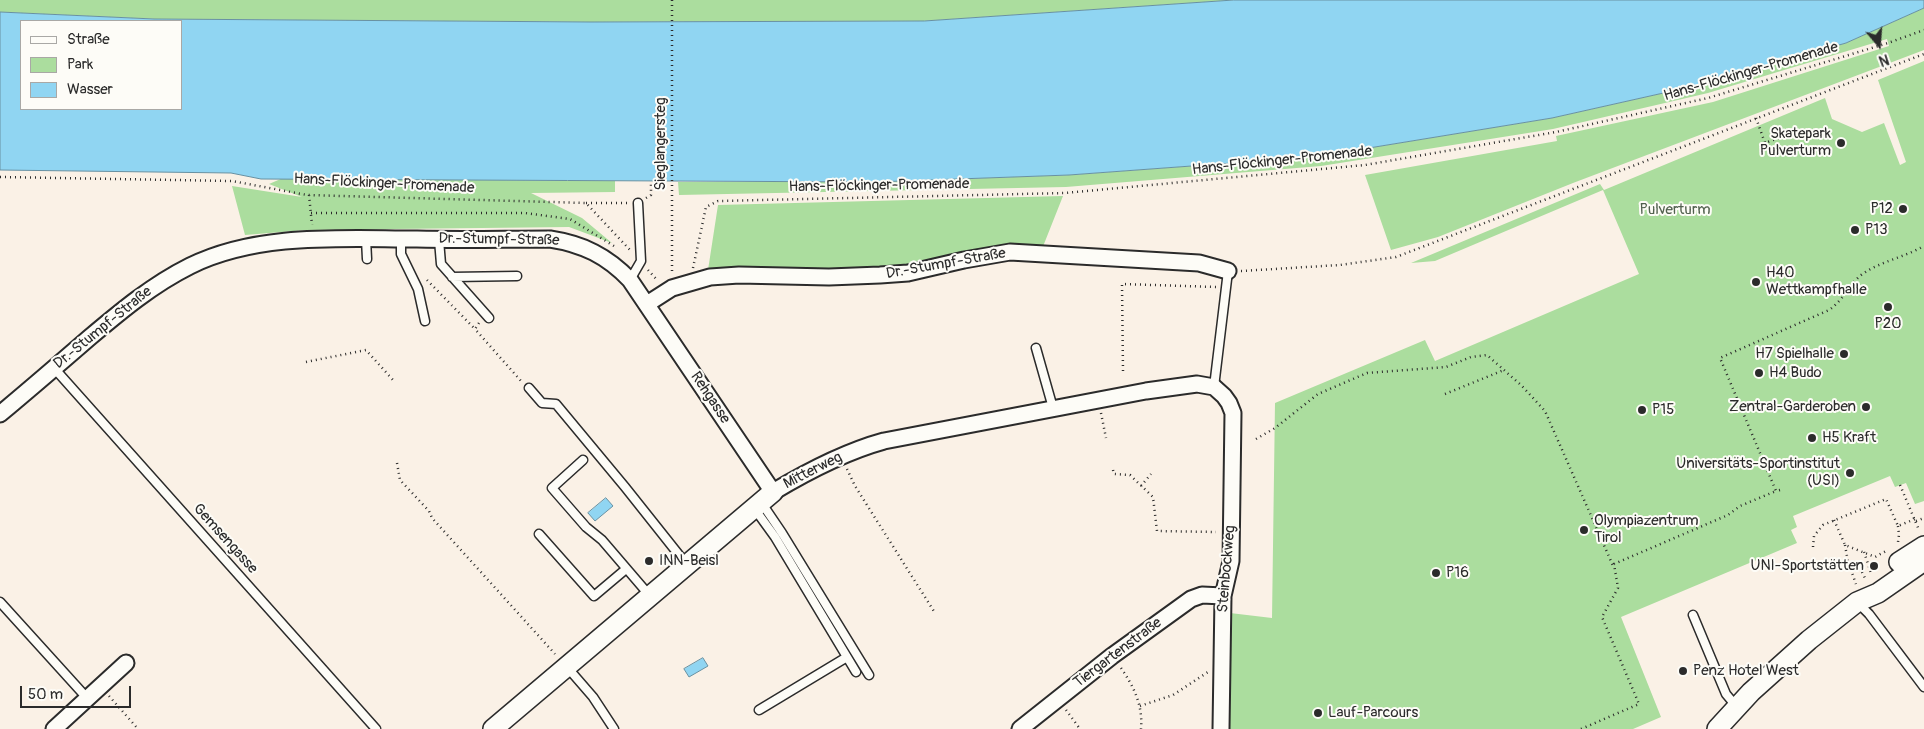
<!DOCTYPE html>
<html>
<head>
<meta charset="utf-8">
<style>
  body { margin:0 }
  #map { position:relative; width:1924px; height:729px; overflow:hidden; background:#faf1e6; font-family:Pangolin,sans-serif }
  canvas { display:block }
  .legend { position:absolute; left:20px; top:20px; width:162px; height:90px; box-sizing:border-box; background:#fdfcf7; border:1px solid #a9a8a5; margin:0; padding:6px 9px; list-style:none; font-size:15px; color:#2b2b2b }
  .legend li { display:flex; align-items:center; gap:10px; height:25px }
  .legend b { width:25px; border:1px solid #a9a8a5 }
  .north { position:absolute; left:1854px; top:20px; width:50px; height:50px; -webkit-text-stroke:4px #fdfcf7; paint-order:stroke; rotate:162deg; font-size:14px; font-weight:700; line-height:20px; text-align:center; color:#2b2b2b }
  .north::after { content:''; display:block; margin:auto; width:18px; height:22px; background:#2b2b2b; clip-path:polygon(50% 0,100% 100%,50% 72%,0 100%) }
  .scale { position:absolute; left:20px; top:686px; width:111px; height:22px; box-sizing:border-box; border:2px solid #2b2b2b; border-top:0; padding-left:6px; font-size:15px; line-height:18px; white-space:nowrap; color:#2b2b2b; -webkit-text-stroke:4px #fdfcf7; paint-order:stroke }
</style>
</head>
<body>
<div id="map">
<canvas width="1924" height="729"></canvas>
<ul class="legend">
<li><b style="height:6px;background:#fdfcf7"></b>Straße</li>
<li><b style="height:14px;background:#abdd9e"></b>Park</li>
<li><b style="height:14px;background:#90d5f2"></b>Wasser</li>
</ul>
<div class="north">N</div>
<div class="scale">50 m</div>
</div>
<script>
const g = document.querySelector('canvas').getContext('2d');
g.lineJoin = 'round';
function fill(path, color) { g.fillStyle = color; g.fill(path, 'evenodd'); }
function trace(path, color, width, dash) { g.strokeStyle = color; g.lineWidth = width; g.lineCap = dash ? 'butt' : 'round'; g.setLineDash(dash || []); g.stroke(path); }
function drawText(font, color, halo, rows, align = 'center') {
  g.font = font + ' Pangolin,sans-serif'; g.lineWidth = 4; g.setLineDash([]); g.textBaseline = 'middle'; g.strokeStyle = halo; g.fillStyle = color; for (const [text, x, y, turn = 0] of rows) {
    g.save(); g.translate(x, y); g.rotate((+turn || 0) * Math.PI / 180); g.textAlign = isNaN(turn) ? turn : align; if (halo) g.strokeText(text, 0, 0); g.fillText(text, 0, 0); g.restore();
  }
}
fill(new Path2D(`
  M0,0h1234l-310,21 -334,1 -436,-3 -154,-7z
  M1924,8v42l-351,133 -135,54 -47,13 -26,-75 192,-34 -1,-5 157,-34 176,-56 -2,-7 -179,54 -155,36 -232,37 -255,21 -387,8 -1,-13h196l195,-7 245,-18 238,-39 156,-35 138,-40z
  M1924,61v440l-9,3 -9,-21 -11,4 -5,-11 -97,40 4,11 -6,3 6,13 -176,74 40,100 -28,12h-406l3,-116 42,5 3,-215 150,-63 10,21 204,-87 -36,-84 -168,71 -24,2 189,-79 4,6 221,-92 7,21 30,13 22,-9 16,42 6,-3 -28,-82z
  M283,178l332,3v11l-84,1 51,25 30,25 -43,-16 -263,3 -61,5 -13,-49 70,11 -33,-13z
  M1063,196l-21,53 -34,-2 -129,23h-171l10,-65z`), '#abdd9e');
const water = new Path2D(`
  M1234,0h690v8l-78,35 -138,40 -156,35 -238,39 -245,18 -195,7 -613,-3 -30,-6 -231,-3v-158l154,7 436,3 334,-1zM21,21h160v88h-160z
  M606,498l7,8 -18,15 -7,-8z
  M703,658l5,8 -19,11 -5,-8z`);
fill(water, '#90d5f2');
trace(water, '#6891a2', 1);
const service = new Path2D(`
  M366,239l1,20
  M401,239v15l17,35 7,32
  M439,240l2,24 48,54
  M452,277l65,-1
  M630,280l11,-19 -3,-58
  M1036,348l17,60
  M54,368l322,361
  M1214,387l14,-116
  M529,388l13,15 14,1 69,83 62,78
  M583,460l-31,28 34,39 16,13 48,56
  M761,502l21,31 87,142
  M754,508l21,29 81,135
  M539,534l55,62 32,-27
  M0,602l87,96
  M1857,602l12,12 55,73
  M1693,615l33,79 10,12
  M567,667l26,30 21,32
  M759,710l88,-53`);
const minor = new Path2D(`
  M647,304l25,-16 38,-11 29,-2 90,2 51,-2 28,-2 56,-13 46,-8 189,11 29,8
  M0,414c30,-25 59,-50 89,-76 32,-27 63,-53 101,-72 68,-34 154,-27 227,-27 44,1 88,0 133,0 33,5 57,17 80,41l143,212c35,-21 71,-40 111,-51l262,-50 51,-7 17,3 10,9 5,7 4,10 -2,148 -8,35 -2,133
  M54,729l72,-66
  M1020,729l92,-73 79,-57 11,-4 21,1`);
const tertiary = new Path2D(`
  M1899,562l25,-16
  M493,729l280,-237
  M1717,729l34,-37 58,-52 48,-38 21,-9 46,-32`);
trace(service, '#2b2b2b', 11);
trace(minor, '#2b2b2b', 19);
trace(tertiary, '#2b2b2b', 22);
trace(new Path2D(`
  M672,0v273
  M1756,118l9,25 22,-8
  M0,177l232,4 75,14 279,8 44,47
  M309,195l3,30
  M646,198l5,-3v-13
  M586,203h41
  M311,213h214l45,6 44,27
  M693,268l13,-61 12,-6 347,-8 300,-28 191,-33 152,-34 180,-55 36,-13
  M648,270l10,11
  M1241,271l99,-6 56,-8 528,-203
  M427,280l48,49
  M479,323l-4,6 46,52
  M306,362l60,-12 27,30
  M1123,371l-1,-87 94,3
  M1445,394l59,-24
  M1101,413l5,25
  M1256,439l19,-11 43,-34 49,-21 79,-6 25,-10 16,-2 35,31 23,25 69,157
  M397,463l3,17 29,31 3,7 123,136
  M847,469l8,17 80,127
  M1113,470l1,4 16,1 23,22 4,34 59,1
  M1900,485l19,45
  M1141,486l10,-12
  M1780,490l-4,1 -56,-133 109,-48c16,-11 20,-27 35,-37 18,-12 41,-16 60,-27
  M1834,520l11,25 30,12 11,-6
  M1916,521l8,-3
  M1898,526l1,9 -1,7
  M1845,545l3,17 8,22
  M1813,547l1,-11 9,-11 63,-26 12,27 17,-7
  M1864,552l7,21
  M1862,572l4,8
  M1121,668c13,19 22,37 20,61
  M109,696l29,33
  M1140,706l33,-11 35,-23
  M1066,710l14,19
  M1581,729l58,-25 -37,-87 16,-29 -4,-24 114,-49 12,-9 36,-15`), '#2b2b2b', 2.5, [1, 4]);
trace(service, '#fdfcf7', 8);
trace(minor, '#fdfcf7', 15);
trace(tertiary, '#fdfcf7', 19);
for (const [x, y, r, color] of [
  [1841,143,5,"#2b2b2b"],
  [1903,209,5,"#2b2b2b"],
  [1855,230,5,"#2b2b2b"],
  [1756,282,5,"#2b2b2b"],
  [1888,307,5,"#2b2b2b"],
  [1844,354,5,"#2b2b2b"],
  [1759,373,5,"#2b2b2b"],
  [1866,407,5,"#2b2b2b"],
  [1642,410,5,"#2b2b2b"],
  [1812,438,5,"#2b2b2b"],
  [1850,473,5,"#2b2b2b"],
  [1584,530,5,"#2b2b2b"],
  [649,561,5,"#2b2b2b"],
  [1874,566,5,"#2b2b2b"],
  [1436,573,5,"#2b2b2b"],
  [1683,671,5,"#2b2b2b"],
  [1318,713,5,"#2b2b2b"]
]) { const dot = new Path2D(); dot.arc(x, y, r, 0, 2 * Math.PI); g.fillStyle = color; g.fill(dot); trace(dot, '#fdfcf7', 2); }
drawText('15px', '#2b2b2b', '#fdfcf7', [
  ["Hans-Flöckinger-Promenade",1751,72,-16],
  ["Sieglangersteg",661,144,-90],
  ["Hans-Flöckinger-Promenade",1282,161,-6],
  ["Hans-Flöckinger-Promenade",384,184,3],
  ["Hans-Flöckinger-Promenade",879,186,-1],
  ["Dr.-Stumpf-Straße",499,240,1],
  ["Dr.-Stumpf-Straße",946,264,-10],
  ["Dr.-Stumpf-Straße",103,328,-39],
  ["Rehgasse",710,398,56],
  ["Mitterweg",813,471,-27],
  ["Gemsengasse",225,539,48],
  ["Steinbockweg",1227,569,-85],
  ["Tiergartenstraße",1118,653,-37]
]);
drawText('15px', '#2b2b2b', '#fdfcf7', [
  ["Skatepark",1831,134,"right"],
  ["Pulverturm",1831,151,"right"],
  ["P12",1893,209,"right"],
  ["P13",1865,230],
  ["H40",1766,273],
  ["Wettkampfhalle",1766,290],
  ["P20",1888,324,"center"],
  ["H7 Spielhalle",1834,354,"right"],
  ["H4 Budo",1769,373],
  ["Zentral-Garderoben",1856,407,"right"],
  ["P15",1652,410],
  ["H5 Kraft",1822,438],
  ["Universitäts-Sportinstitut",1840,464,"right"],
  ["(USI)",1840,481,"right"],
  ["Olympiazentrum",1594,521],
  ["Tirol",1594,538],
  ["INN-Beisl",659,561],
  ["UNI-Sportstätten",1864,566,"right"],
  ["P16",1446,573],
  ["Penz Hotel West",1693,671],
  ["Lauf-Parcours",1328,713]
], 'left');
drawText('15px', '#51604e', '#fdfcf7', [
  ["Pulverturm",1675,210]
]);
</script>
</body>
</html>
